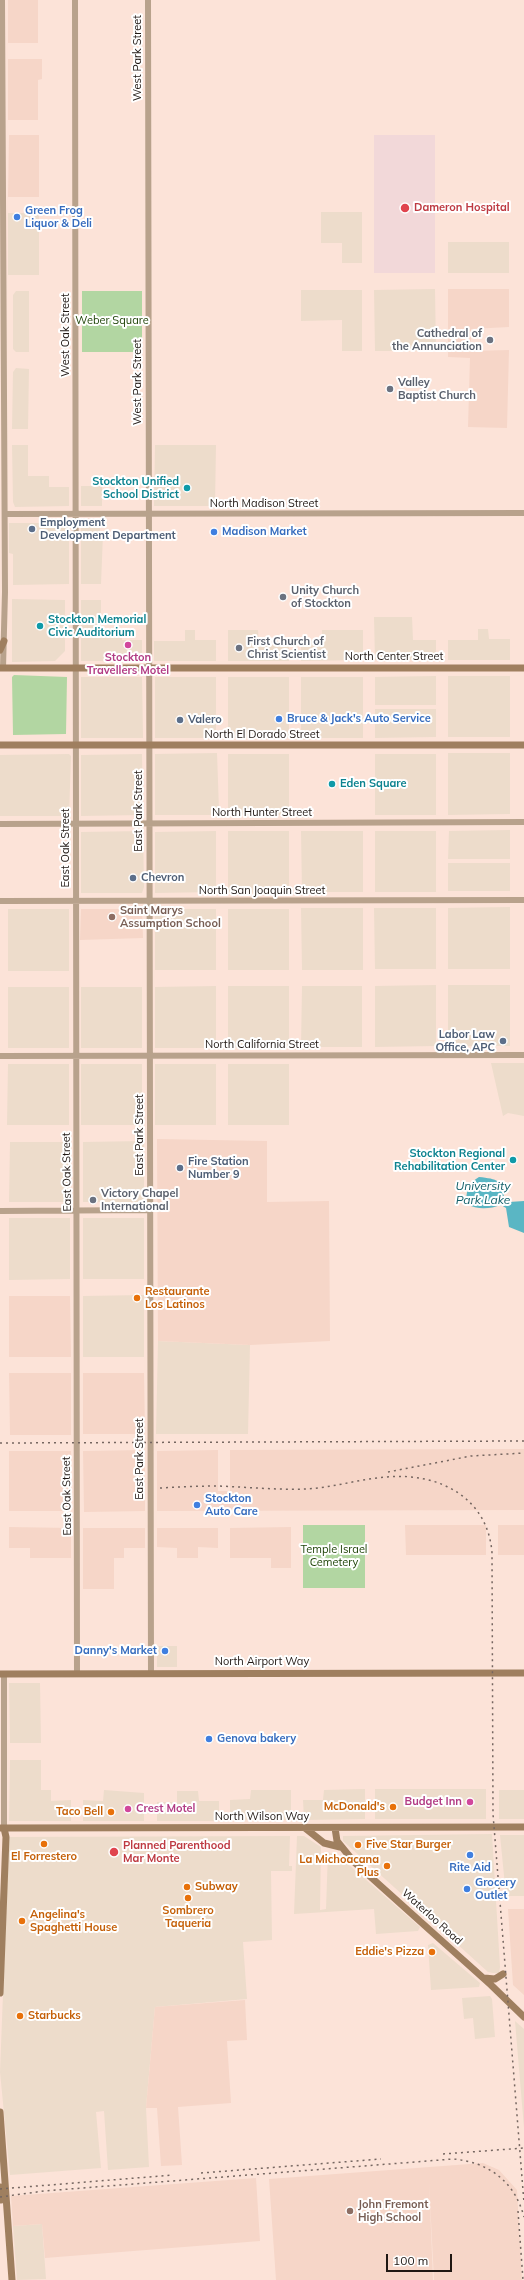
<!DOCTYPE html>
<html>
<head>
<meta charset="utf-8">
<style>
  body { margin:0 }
  #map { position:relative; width:524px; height:2280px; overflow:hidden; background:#fce3d8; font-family:Mulish,sans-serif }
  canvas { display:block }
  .scale { position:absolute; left:386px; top:2254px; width:66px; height:18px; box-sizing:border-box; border:2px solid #1f1713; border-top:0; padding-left:5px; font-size:12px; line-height:14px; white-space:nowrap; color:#1f1713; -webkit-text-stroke:3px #fff; paint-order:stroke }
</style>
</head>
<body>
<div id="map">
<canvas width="524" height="2280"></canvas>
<div class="scale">100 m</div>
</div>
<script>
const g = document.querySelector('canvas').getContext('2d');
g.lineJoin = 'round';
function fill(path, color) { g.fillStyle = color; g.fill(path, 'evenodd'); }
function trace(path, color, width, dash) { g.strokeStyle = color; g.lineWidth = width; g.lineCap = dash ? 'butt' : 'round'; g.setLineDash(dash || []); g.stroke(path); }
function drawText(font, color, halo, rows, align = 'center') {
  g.font = font + ' Mulish,sans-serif'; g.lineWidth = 4; g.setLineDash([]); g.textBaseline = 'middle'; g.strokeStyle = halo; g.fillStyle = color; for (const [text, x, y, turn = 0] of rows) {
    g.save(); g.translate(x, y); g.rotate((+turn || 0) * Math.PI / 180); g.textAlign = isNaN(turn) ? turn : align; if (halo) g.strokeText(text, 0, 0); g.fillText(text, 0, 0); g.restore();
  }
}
fill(new Path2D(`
  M321,212h41v51h-20v-20h-21z
  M8,213h31v62h-31z
  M448,242h61v31h-61z
  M435,289l1,62h-61l-1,-61z
  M301,290h61v61h-20v-31l-41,1z
  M16,291h13v61h-13l-3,-3v-54z
  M16,368l13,1 -1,60h-16l1,-57z
  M12,445h16v31h21v11h20v19l-54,1 -2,-5z
  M155,445h61l-1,61h-61z
  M81,486h21v20h-21z
  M9,523h60v61l-56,1v-31l-4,-1z
  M81,523h19v11h3l-2,50h-20z
  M12,599l53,1v51l-10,10 -43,1z
  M81,600h20v30h21v10h20v21h-61z
  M374,617h38l1,23h23v20h-61z
  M478,629h10l1,10h21v21h-62v-20h30z
  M185,630h10v10h21v21h-62v-20h31z
  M228,630h30l1,15h30v16h-61z
  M322,630h41v30l-62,1v-21h21z
  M436,676v29h-61v-28z
  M448,676h62v61h-62z
  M81,677h61l1,61h-62z
  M155,677h61v61h-61z
  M228,677h61v61h-61z
  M301,677h62v61h-62z
  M375,709h61v28l-61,1z
  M217,753l2,57 -3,5h-61v-61z
  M448,753h62v61l-62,1z
  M69,754l2,2 -2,60h-69v-61z
  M142,754l1,61 -62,1v-61z
  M228,754h61v61h-61z
  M375,754h61v61h-61z
  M510,830v29h-62l1,-28z
  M143,831l1,56 -2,6h-61v-61z
  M216,831v61l-61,1v-61z
  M228,831h61v61l-61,1z
  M301,831h62v61h-61z
  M375,831h61v61h-61z
  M448,863h62v28h-62z
  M510,907v62h-62v-61z
  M301,908h62v62h-61z
  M374,908h62v61h-61z
  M8,909h61v62h-61z
  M155,909h61v61h-61z
  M228,909h61v61h-61z
  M436,985v61l-61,1v-61z
  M448,985h62v61h-62z
  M216,986v62h-61v-61z
  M228,986h61v61l-61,1z
  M302,986h60v61h-61z
  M8,987h61v61h-61z
  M81,987h61v61h-61z
  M491,1063h33v53l-16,-3 -5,3z
  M8,1064h61v61h-62z
  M81,1064h61v61h-61z
  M155,1064h61v61h-61z
  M228,1064h61v61h-61z
  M144,1141v61h-61v-60z
  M10,1142h60v60h-61z
  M9,1218h61v61l-61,1z
  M83,1218h61v61h-61z
  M144,1295v62h-61v-61z
  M158,1341l92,4 -2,89h-92z
  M157,1646h20v21h-20z
  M9,1683h31l1,60h-31z
  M10,1760h31v30h10v11l20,-1v21h-62z
  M365,1789v30l-61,1 -1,-20h20l1,-10z
  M375,1789h111v30h-111z
  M104,1790l40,3v28h-61v-21l20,1z
  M251,1790h40v30h-61v-20l20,-1z
  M499,1790h25v29h-25z
  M177,1791h21l1,10h20v20h-62v-19h20z
  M492,1834l8,133 -1,6h-6l-5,-1 -145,-131v-5z
  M524,1835v61h-18l-6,-61z
  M290,1836l-1,30h3v5h-21l1,69 -29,2 4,57 -92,8 -9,101 3,59 -41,3 -4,-59 -8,1 5,56 -91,7 -10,-103 9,-235z
  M297,1836h7l17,11 -1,63 6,-1 2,-57 13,6 79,69 -2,4 -42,3 -2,-25 -80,5z
  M433,1943l47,40 -1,4 -48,3 -3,-45z
  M490,1996l2,3 3,38 -20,2 -2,-21 -9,1 -2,-21z
  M515,2021l9,8v99z
  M42,2224l4,55 -29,1 -4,-54z`), '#eddccb');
fill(new Path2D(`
  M8,0h30v43h-30z
  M8,59h34v20l-4,1v40h-30z
  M9,135h30v62h-31z
  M448,289h61v38l-38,2v22l38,-1 -2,78 -39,-1 2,-69 -22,-1z
  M81,909h61l1,29 -63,2z
  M157,1139l110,2v61l62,-1 1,140 -80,4 -92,-4z
  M9,1296h61l1,61h-62z
  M9,1373h62v62h-61z
  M83,1373h61l1,61h-62z
  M524,1449v61l-367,1v-60l61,-1v41h12v-41z
  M145,1450v61l-61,1 -1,-61z
  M9,1451h62v60h-62z
  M405,1525h81v30h-80z
  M498,1525h26v30h-26z
  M9,1527l62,1v30h-41v-10h-21z
  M291,1527v41h-20v-10h-41v-30z
  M83,1528h62v20h-21v10h-10v31h-31z
  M157,1528h61v20l-20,-1v11h-21v-10l-20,-1z
  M508,1909h16v86l-11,-10z
  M245,2000l2,40 -20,1 4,62 -53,4 4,58 -21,1 -4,-58h-11l9,-101z
  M483,2163l16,7 18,20 5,90h-88l-5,-99 4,99h-157l-7,-101z
  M256,2178l4,63 -215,17 -3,-34 -29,2 -2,-30z`), '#f6d6c8');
fill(new Path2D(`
  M374,135h61v138h-61z`), '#f2d8d9');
fill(new Path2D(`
  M82,291h60v61h-60z
  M14,675l53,2 -1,57 -53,1 -1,-58z
  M303,1525h62v63h-62z`), '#b2d6a2');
fill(new Path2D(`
  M479,1177c18,2 25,3 25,22l5,3 15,-1v32l-15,-6 -3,-19 -5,-3c-11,4 -24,5 -34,-1 -2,-11 1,-21 12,-27z`), '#5ab6c4');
trace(new Path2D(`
  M2,0l3,592 -2,76
  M75,0l2,1674
  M148,0l3,1674
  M5,514l519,-1
  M0,824l524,-2
  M0,901l524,-1
  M0,1056l524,-1
  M0,1211l150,-1
  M4,1828v-154`), '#b8a28c', 6);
trace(new Path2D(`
  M0,650l4,-9
  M0,668h524
  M0,745h524
  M0,1674l524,-1
  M0,1828l524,-1
  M305,1828l19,15 16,4
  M335,1828l2,13 17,21 137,123 33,32
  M484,1978l11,1 8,-5
  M0,1993l6,-156 -2,-9
  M0,2112l12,168
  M0,2187l1,13`), '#9f7f5f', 7);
trace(new Path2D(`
  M0,1443l524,-2
  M388,1472l83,-16 53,-3
  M160,1488c19,-1 38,-2 57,-2 30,1 59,4 88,3 27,-1 54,-10 81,-12 52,-5 102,20 106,76l1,261 31,389
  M443,2154l81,-6
  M201,2173l180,-14
  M0,2189l173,-14
  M0,2197l44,-6 409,-32c36,3 62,23 71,58
  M518,2211l5,69`), '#756660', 1.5, [2, 4]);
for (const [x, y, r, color] of [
  [405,208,5,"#e0444e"],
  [17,217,4,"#3f7fe0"],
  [490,340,4,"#6b7280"],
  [390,389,4,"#6b7280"],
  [187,488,4,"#0f9aa8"],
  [32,529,4,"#5c6f8a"],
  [214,532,4,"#3f7fe0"],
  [283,597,4,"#6b7280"],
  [40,626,4,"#0f9aa8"],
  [128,645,4,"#d1479c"],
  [239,648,4,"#6b7280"],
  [279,719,4,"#3f7fe0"],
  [180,720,4,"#5c6f8a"],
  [332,784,4,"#0f9aa8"],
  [133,878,4,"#5c6f8a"],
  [112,917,4,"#8d6e63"],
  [503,1041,4,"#5c6f8a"],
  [513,1160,4,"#0f9aa8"],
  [180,1168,4,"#5c6f8a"],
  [93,1200,4,"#6b7280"],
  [137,1298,4,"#e8710a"],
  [197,1505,4,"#3f7fe0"],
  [165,1651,4,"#3f7fe0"],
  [209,1739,4,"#3f7fe0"],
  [470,1802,4,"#d1479c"],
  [393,1807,4,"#e8710a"],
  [128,1809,4,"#d1479c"],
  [111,1812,4,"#e8710a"],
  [44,1844,4,"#e8710a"],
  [358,1845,4,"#e8710a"],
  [114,1852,5,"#e0444e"],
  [470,1855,4,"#3f7fe0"],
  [387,1866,4,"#e8710a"],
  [187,1887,4,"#e8710a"],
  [467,1889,4,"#3f7fe0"],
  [188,1898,4,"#e8710a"],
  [22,1921,4,"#e8710a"],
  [432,1952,4,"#e8710a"],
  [20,2016,4,"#e8710a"],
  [350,2211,4,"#8d6e63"]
]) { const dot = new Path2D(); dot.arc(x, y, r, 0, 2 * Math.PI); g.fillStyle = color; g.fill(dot); trace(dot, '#fff', 1.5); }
drawText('11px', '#1f1713', '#fff', [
  ["West Park Street",138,58,-90],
  ["West Oak Street",66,335,-90],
  ["West Park Street",138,382,-90],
  ["North Madison Street",264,504],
  ["North Center Street",394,657],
  ["North El Dorado Street",262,735],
  ["East Park Street",139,811,-90],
  ["North Hunter Street",262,813],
  ["East Oak Street",66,848,-90],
  ["North San Joaquin Street",262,891],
  ["North California Street",262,1045],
  ["East Park Street",140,1135,-90],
  ["East Oak Street",67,1172,-91],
  ["East Park Street",140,1459,-90],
  ["East Oak Street",67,1496,-91],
  ["North Airport Way",262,1662],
  ["North Wilson Way",262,1817],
  ["Waterloo Road",432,1917,42]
]);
drawText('bold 11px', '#be3a42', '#fff', [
  ["Dameron Hospital",414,208],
  ["Planned Parenthood",123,1846],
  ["Mar Monte",123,1859]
], 'left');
drawText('bold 11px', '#366cbe', '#fff', [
  ["Green Frog",25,211],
  ["Liquor & Deli",25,224],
  ["Madison Market",222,532],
  ["Bruce & Jack's Auto Service",287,719],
  ["Stockton",205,1499],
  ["Auto Care",205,1512],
  ["Danny's Market",157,1651,"right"],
  ["Genova bakery",217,1739],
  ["Rite Aid",470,1868,"center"],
  ["Grocery",475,1883],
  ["Outlet",475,1896]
], 'left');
drawText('11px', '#1f4408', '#fff', [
  ["Weber Square",112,321],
  ["Temple Israel",334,1550],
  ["Cemetery",334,1563]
]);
drawText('bold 11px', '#5b616d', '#fff', [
  ["Cathedral of",482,334,"right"],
  ["the Annunciation",482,347,"right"],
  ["Valley",398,383],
  ["Baptist Church",398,396],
  ["Unity Church",291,591],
  ["of Stockton",291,604],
  ["First Church of",247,642],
  ["Christ Scientist",247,655],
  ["Victory Chapel",101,1194],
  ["International",101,1207]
], 'left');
drawText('bold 11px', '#0d838f', '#fff', [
  ["Stockton Unified",179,482],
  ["School District",179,495],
  ["Stockton Memorial",48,620,"left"],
  ["Civic Auditorium",48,633,"left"],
  ["Eden Square",340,784,"left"],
  ["Stockton Regional",505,1154],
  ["Rehabilitation Center",505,1167]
], 'right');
drawText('bold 11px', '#4e5e75', '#fff', [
  ["Employment",40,523],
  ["Development Department",40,536],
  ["Valero",188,720],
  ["Chevron",141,878],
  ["Labor Law",495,1035,"right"],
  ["Office, APC",495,1048,"right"],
  ["Fire Station",188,1162],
  ["Number 9",188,1175]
], 'left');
drawText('bold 11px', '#b23c85', '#fff', [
  ["Stockton",128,658],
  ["Travellers Motel",128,671],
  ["Budget Inn",462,1802,"right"],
  ["Crest Motel",136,1809,"left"]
]);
drawText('bold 11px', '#785e54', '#fff', [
  ["Saint Marys",120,911],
  ["Assumption School",120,924],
  ["John Fremont",358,2205],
  ["High School",358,2218]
], 'left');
drawText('bold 11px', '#c56008', '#fff', [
  ["Restaurante",145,1292],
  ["Los Latinos",145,1305],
  ["McDonald's",385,1807,"right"],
  ["Taco Bell",103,1812,"right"],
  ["Five Star Burger",366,1845],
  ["El Forrestero",44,1857,"center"],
  ["La Michoacana",379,1860,"right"],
  ["Plus",379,1873,"right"],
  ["Subway",195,1887],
  ["Sombrero",188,1911,"center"],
  ["Taqueria",188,1924,"center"],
  ["Angelina's",30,1915],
  ["Spaghetti House",30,1928],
  ["Eddie's Pizza",424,1952,"right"],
  ["Starbucks",28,2016]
], 'left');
drawText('italic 12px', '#13606a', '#fff', [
  ["University",483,1186],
  ["Park Lake",483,1200]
]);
</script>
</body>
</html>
